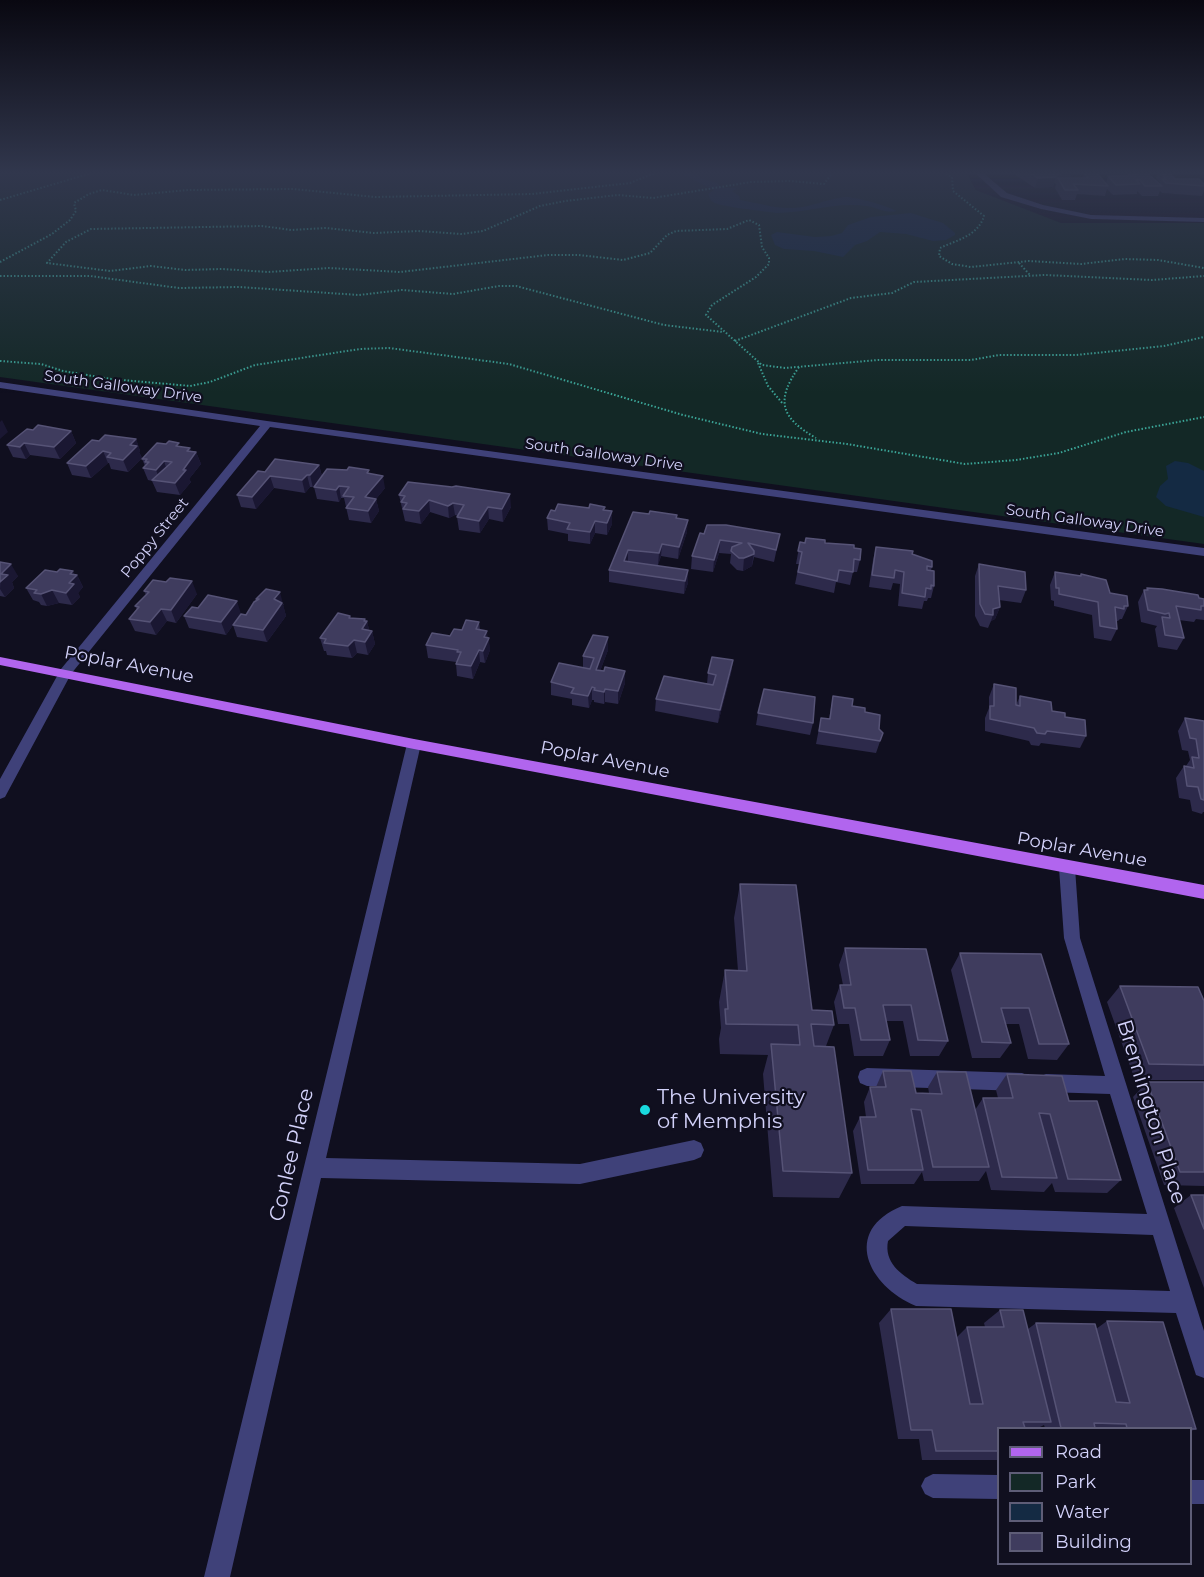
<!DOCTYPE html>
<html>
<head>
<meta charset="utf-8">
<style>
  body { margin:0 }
  #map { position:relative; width:1204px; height:1577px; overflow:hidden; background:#100f1f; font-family:Montserrat,sans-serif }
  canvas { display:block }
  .legend { position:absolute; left:997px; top:1427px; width:195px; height:138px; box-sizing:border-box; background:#100f1f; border:2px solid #5e5d77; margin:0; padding:8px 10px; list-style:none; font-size:18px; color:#d3d2fa }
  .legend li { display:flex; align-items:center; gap:12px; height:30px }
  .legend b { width:30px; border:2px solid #5e5d77 }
</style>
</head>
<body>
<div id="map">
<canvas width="1204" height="1577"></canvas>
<ul class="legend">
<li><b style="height:8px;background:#b165ee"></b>Road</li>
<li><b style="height:16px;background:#132826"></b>Park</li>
<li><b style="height:16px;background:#142a43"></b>Water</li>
<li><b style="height:16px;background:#3f3c5e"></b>Building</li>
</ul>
</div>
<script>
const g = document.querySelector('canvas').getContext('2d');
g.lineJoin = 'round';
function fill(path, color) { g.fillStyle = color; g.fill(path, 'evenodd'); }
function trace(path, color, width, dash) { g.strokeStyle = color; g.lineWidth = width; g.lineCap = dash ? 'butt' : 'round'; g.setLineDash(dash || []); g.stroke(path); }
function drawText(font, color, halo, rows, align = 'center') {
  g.font = font + ' Montserrat,sans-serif'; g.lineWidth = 4.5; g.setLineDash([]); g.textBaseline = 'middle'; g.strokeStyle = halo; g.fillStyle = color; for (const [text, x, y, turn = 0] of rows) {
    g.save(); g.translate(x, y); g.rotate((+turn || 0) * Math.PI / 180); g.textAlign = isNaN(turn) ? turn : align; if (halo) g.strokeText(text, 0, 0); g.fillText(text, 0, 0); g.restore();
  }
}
fill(new Path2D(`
  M0,172h966l10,18 85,33h143v321l-1204,-167z`), '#132826');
fill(new Path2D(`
  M678,172h19l3,6 17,5 5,5h13l1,1 -4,2 7,5 1,4c19,3 35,9 54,8 17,-1 33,-9 50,-11 11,-1 43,9 53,14 -13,3 -19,-4 -31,-5 -31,-4 -59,7 -90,7 -11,-2 -56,-6 -63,-11 -4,-3 -3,-4 -5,-8l6,-4z
  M911,213l32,10 12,10v2l-9,5 -13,1 -27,-7 -26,-2 -13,9 -12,4 -12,12 -29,-6 -30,-2 -9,-4 -4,-10 6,-3 38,5 16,-1 11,-3 6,-8 23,-8z
  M1175,461l13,2 16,8v46l-38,-11 -10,-9 4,-11 8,-7 -2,-13z`), '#142a43');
trace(new Path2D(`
  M833,172l-9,12 -34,-3 -39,1 -98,16 -35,-3 -53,6 -25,5 -57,25 -21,3 -44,-3 -44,2 -48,-5 -35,2 -29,-4 -171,3 -25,13 -19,21 63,8 41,-5 34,4 37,-1 46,3 61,-4 71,4 148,-17h31l44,5 27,-7 17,-18 9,-4 51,-2 22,-9 10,5 3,22 7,11v6l-13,13 -44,28 -6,10 56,50 23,3 93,-8h93l28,-5h77l88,-9 40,-9
  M904,172h25
  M943,172l9,5 1,14 31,25c-6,20 -27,24 -44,32l-1,8 13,8 19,3 58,-6 52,3 44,-5 33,1 46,8
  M0,200l95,-28
  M0,262l52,-28 18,-14 6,-9 -2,-8 15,-9 13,-4 32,5 54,-5 105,-1 82,8 157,-3 98,-11 27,-11
  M1019,263l11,12
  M0,276h90l89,12 60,-1 120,8 43,-5 51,4 46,-8h17l148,39 59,7
  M735,341l116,-43 41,-5 22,-11 131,-7 107,5 52,-4
  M0,361l41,3 22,7 48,8 79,7 20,-4 45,-17 105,-16 29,-1 120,16 174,51 79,19 85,10 118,20 51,-4 43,-7 67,-21 78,-15
  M758,363l10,23 15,18
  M799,367c-24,34 -18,51 17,71`), '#3ba597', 2, [1.5, 2]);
fill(new Path2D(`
  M974,172h8l25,21 36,12 48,10 113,3v4l-113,-3 -50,-10 -40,-12z
  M0,382l267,39 937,127v8l-934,-129 -199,247 -66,123 -5,2v-20l61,-110 199,-243 -260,-38z
  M414,739l7,5 -95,414 254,6 114,-24 7,3 3,7 -3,7 -7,3 -114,24 -259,-6 -91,399h-26l203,-833z
  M1067,862l6,1 2,5 5,70 124,393v47l-8,-3 -20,-62 -260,-7c-48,-20 -75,-75 -14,-100l245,8 -37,-120 -64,-2 -7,-3 -2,-6 2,-6 7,-3 59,2 -41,-138 -5,-70 2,-5zM905,1226l248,9 17,56 -253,-7c-17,-10 -33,-22 -29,-43z
  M867,1068l155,5 7,3 2,6 -2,6 -7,3 -155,-5 -7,-3 -2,-6 2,-6z
  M933,1474l65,1v24l-65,-1 -8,-4 -4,-8 4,-8z
  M1190,1480h14v24h-14z`), '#3f4179');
fill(new Path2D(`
  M0,657l414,82 790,146v14l-790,-150 -414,-84z`), '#b165ee');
fill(new Path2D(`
  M1015,172h57l-2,6h13l1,-5 22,10 2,-7 20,-1 1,-3h17l13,12 1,-1 -4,-5 2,-6h11l6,7 29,5v7l-2,5 -40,-3 -2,-2 -2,5h-16l-5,-5v3l-24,1 -6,-6 -2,7 -28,-2 -2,6h-13l-7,-12 1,-4 -2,-1 -1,4 -18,1 -21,-14z
  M33,430l38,1 5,12 -16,16 -30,-4 -4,4 -13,-2 -6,-12z
  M136,439l4,12 -1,1 3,6 -14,14 -17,-3 -2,-6h-1l-17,15 -19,-3 -5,-12 32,-22z
  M181,447l10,4 5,1 5,12 -12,15 2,3 -11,13 -23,-3 -5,-11 -4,-1 -5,-12 2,-2 -3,-7z
  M319,465l3,11 48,-3 15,15 -9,11 3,12 -8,12 -22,-3 -5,-22h-3l-2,4 -22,-3 -3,-12h-4l-5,6 -31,-5 -18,21 -15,-2 -4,-12 28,-23z
  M399,495l112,12 -8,15 -14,-3 -9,14 -21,-3 -2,-13 1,-1 -3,-1 -6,3 -19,-6 -9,12 -16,-3z
  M605,510l7,14 -5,11 -12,-2 -5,11 -22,-3v-7l-20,-4 -1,-12z
  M649,514l28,1v4l10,13 -9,27 -17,-3 -3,9 30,18 -4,11 -75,-12v-12z
  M704,534h76l-6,28 -20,-5 -2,9 -9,5 -6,-1 -7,-7 1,-9 -12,-1 -6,19 -22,-3 1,-13z
  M800,542l25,1 29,5 6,12 -3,12h-4l-3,13 -14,-3 -2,11 -39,-9 4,-20h-3z
  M876,547l36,7 20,13 -1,3 3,16 -3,12h-3l-1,3h-3l-2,8 -24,-3 2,-22 -7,-1 -2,7 -22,-3 4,-27z
  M0,562l18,14 -6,6 2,6 -9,9 -5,-1z
  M979,564l47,26 -5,13 -22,-3 1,7 -5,12 -4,2 -3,7 -8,-2 -5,-10v-40z
  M1055,572l25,4 1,-2 47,32 -6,13h-2l-2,2h-1v8l-6,12 -17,-3 -2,-23 -38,-9v-5l-3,-1 -1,-15z
  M75,575h2l6,12 -5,6 2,4 -8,8 -13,-2 -12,3 -6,-1 -2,-3 -6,-2 -7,-12z
  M1147,588l57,11v21l-8,-1 -2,3 -15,-2 5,18 -7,12 -19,-3 -3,-18 2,-3 -16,-4 -3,-20 6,-12h2z
  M144,591l53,3 -21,29 -9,-2 -11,14 -21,-4 -6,-12 8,-9 -2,-4 11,-11z
  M256,599l28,5 -1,1 3,11 -19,26 -30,-5 -4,-12 -7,10 -37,-7 -5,-12 57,-2 5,1 11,-15z
  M350,616l1,2 16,3 2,9 3,1 3,13 -7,11 -11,-2 -5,5 -25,-3 -1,-4h-2l-4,-13z
  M479,622l1,8 8,7 2,13 -5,13 -5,-1 -7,17 -16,-3 -1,-12v-2l-28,-4 -2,-13 24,-9z
  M608,650l-8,21 25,12 -7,21 -13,-2 -1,2 -10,-2v-2h-2l-3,8 -17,-3v-6l-21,-4v-13l32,-15v-11z
  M733,660l-2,13 -13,50 -63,-12 1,-12 51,-15 1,-11z
  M994,684l22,21 4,-9 45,21 21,19 -6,12 -39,-5 -2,3 -8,-1 -2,-4 -44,-10v-13l4,-10v-11z
  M833,696l32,16 18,21 -7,20 -60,-9 5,-26 8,1z
  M758,713l55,10 -3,12 -54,-10z
  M1185,718l19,3v91h-1l-1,2 -10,-3 -2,-11 -11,-2 -3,-20 8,-12h2l4,-6 -2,-9 -6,-1 -4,-19z
  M740,884l72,126 22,15 -8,21 26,127 -13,25 -66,-1 -10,-123 5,-19 -48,-1 -1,-15 2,-11 -2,-26 6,-32 13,1 -4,-53z
  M845,948l81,1 22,92 -9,15h-29l-7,-35h-17l4,19 -7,16h-29l-5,-32h-11l-4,-22 6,-17h3l-4,-20z
  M960,953l81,1 28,90 -12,16 -29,-1 -9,-35h-13l5,19 -11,15h-28l-21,-88z
  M1120,986l84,15v79h-69l-28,-78z
  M883,1071l33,22h13l-1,-6 9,-15 38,38 8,-12h15l-2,-8 11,-16 62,27 52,79 -14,13 -52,-1 -3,-9 -8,9 -53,-2 -5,-19 -7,10h-55l-2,-9 -8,12h-53l-8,-53 7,-14h6l-2,-15 6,-15h6z
  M1147,1082h57v104l-40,-1 -31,-88z
  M1191,1195h13v93l-30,-80z
  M891,1309l66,28 10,-10h18l-1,-4 16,-13 28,19 8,-6 60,6 11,-8 89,108 -5,2v-3h-146l-1,-3 -6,3h-39v32h-77l-3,-21h-21l-19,-116z`), '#2d2a4b');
fill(new Path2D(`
  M1064,172h8l-2,6h-12l-2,6 3,-10z
  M1056,177l-3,10 -18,1 3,-10z
  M2,420l6,12 -8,7v-17z
  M71,431l5,12 -16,16 -6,-12z
  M136,439l4,12 -1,1 3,6 -14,14 -5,-12 7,-15z
  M24,443l6,12 -4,4 -6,-12z
  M190,448l3,8 3,-4 5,12 -12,15 2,3 -11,13 -5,-12 8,-13 4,-19z
  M103,451l5,12 -17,15 -5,-12z
  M164,461l4,12 -8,8 -4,-11z
  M319,465l3,12 -9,11 -3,-13z
  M307,475l3,12 -5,6 -3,-13z
  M270,476l4,12 -18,21 -4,-12z
  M383,476l2,12 -18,22 -2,-13z
  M339,486l2,12 -2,4 -3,-12z
  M510,494l1,13 -8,15 -1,-13z
  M376,499l3,12 -8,12 -3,-12z
  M429,500l1,12 -9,12 -2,-13z
  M453,503l2,12 -6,3 -1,-12z
  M488,507l1,12 -9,14 -1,-12z
  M612,511v13l-5,11v-12z
  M688,520l-1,12 -9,27 1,-12z
  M595,521v12l-5,11v-12z
  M720,540l-1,13 -6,19 1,-12z
  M662,544l-1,12 -3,9 1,-12z
  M628,550v13l-4,10v-12z
  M754,551l-2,15 -9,5 1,-13z
  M11,564l7,12 -6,6 2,6 -9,9 -5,-8 1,-15z
  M688,570v13l-4,11 1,-13z
  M73,571l3,6 1,-2 6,12 -5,6 2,4 -8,8 -6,-12 3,-10 1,-9z
  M192,581l5,13 -21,29 -5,-13z
  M52,590l7,13 -12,3 -6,-12z
  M280,592l6,24 -19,26 -4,-12 11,-31z
  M237,601l4,13 -15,21 -5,-13z
  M1000,607l-5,12 -4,2 2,-6v-6z
  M161,609l6,12 -11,14 -6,-13z
  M365,619l1,4 1,-2 3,13 -8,-5z
  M372,631l3,13 -7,11 -3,-13z
  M487,631l1,9 1,-2 1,12 -5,13 -2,-12 1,-14z
  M608,637v13l-12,32v-12z
  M354,640l3,13 -5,5 -4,-12z
  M479,650l1,12 -7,17 -2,-13z
  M733,660l-2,13 -13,50 2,-13z
  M625,671v12l-7,21v-13z
  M592,687v13l-3,8 -1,-12z
  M605,689v13l-1,2v-12z`), '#1a1732');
const building = new Path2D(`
  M1028,172h22l6,5 -18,1z
  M1051,172h13l-5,2z
  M1133,172h13l16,14h-17l-5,-6h-4l4,4 -24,1 -8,-9 28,-1z
  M1162,172h7l6,7h24l5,5v2l-38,-3 -4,-4h4l-3,-4h2z
  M1084,173h13l11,13 -35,-2 5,6h-13l-7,-12h30z
  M38,425l33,6 -17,16 -30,-4 -4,4 -13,-2 20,-16 6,1z
  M105,435l31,4 -6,6 7,1 -14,14 -16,-3 4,-4 -8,-2 -17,15 -19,-3 25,-23 7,1z
  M169,441l10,2 -3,3 14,2 -3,3 9,1 -13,18h3l-11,13 -23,-3 20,-18 -8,-1 -8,9 -13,-2 6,-6h-4l2,-3h-5l15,-16 9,1z
  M275,459l44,6 -9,10h-3l-5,5 -32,-4 -18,21 -15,-2 21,-24 7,1z
  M349,467l20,3 -2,3 16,3 -18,21 11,2 -8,12 -22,-3 8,-11 -11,-1 6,-9 -10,-1 -3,4 -22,-3 13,-18 20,1z
  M408,482l44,5 4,-1 54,8 -8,15 -14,-2 -9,14 -22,-4 7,-12 -11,-2 -5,3 -19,-6 -10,11 -16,-2 4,-6 -6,-1 4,-6 -6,-1z
  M558,504l31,4 1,-4 15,3 -2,3 9,1 -5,12 -12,-2 -5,11 -23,-3 3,-6 -23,-5 4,-8 4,1z
  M650,511l27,4 -1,3 12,2 -9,27 -17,-3 -3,9 -31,-3 -4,11 64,9 -3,11 -76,-11 24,-58 16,2z
  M707,525h19l54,9 -4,16 -28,-7 6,8v3l-10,4h-5l-8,-7 1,-4 10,-4 -22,-3 -6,20 -22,-4 8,-23 4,1z
  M806,538l19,2v3l29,2v3l7,1 -1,11 -6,-1 -1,13 -14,-2 -2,11 -39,-9 4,-20 -4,-1 2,-9 5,1z
  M876,547l37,4 -1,3 20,7v6l-5,-1v4l7,1v15l-3,-1v4l-5,-1 -1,9 -23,-4 2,-21 -9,-2 -1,8 -22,-3z
  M0,562l11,2 -10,10 7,1 -8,7z
  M979,564l46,8 1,18 -28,-4 2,21 -7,2v6l-8,-1 -5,-10z
  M60,569l13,2 -3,3 7,1 -8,8 5,1 -8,9 -14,-3 -11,4 -7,-1 3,-3 -11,-2 19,-18 12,2z
  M1055,572l26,4v-2l25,6 4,13 17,3 1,10h-4v3l-9,-2 2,22 -17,-3 -2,-24 -39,-8v-6h-3z
  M170,578l22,3 -21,29 -10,-1 -11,13 -21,-3 10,-12 -4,-1 14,-14 -5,-1 9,-11 13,2z
  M1147,588l15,1 36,6 1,3 5,1v7h-3v4l-25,-4 8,32 -19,-3 -3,-18 8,1 -1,-5 -4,1 -17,-4 -4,-20h4z
  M266,589l14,3 -6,7 8,4 -19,27 -30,-5 8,-11 5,1 8,-13 5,-3h-3z
  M208,595l29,6 -16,21 -37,-6 8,-9 6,1z
  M338,613l12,3 -1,2 16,1 -1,2h3l-5,8 10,2 -7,11 -11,-2 -6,6 -24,-3 2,-4 -6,-1z
  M466,620l13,2 -3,7 11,2 -3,6 5,1 -6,13 -4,-1 -8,16 -15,-2 5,-12h-4l1,-2 -32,-5 6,-12 18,3 4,-7 8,1z
  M593,635l15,2 -12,33 8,1 1,-4 20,4 -7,20 -13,-2 -1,3 -10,-2 1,-2 -3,-1 -4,9 -17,-3 3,-5 -23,-6 8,-19 31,6 4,-11 -11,-2z
  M712,657l21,3 -13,50 -64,-11 8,-23 49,9 3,-10 -8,-2z
  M994,684l22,4v17l4,1v-10l31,6 1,9 13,2v4l20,3 1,16 -39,-5 -2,3 -8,-1 -3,-5 -44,-9v-13h4z
  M764,689l51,8 -2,26 -55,-10z
  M833,696l20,3 -1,7 13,2v4l15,3 -1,14 4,4 -3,8 -61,-10 2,-13 9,1z
  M1185,718l19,3v79l-3,-1 -3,-12 -11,-1 -3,-20 10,2 -2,-11 7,1 -3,-19 -6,-1z
  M740,884l56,1 16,125 20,1 2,14 -23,-1 3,22 20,1 18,126 -69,-2 -12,-127 29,1 -2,-20 -72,-1 -1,-15h3l-3,-39 22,1z
  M845,948l81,1 22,92 -30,-1 -7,-35h-28l7,35h-29l-6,-32h-11l-4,-23h11z
  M960,953l81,1 28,90h-30l-10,-36h-28l10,35 -29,-1z
  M1120,986l78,1 6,14v64l-55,-1z
  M883,1071h28l5,22 26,1 -5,-22h29l23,95h-56l-12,-57 -10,-1 12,61h-55l-8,-53h16l-6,-30h16z
  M1007,1074l55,2 7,25h28l24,79 -53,-1 -18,-65 -11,-1 18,65 -55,-1 -19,-79h30z
  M1147,1082h57v90h-24z
  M1191,1195h13v34z
  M891,1309h60l19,95h13l-16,-77h37l-4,-17h23l28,112h-28l2,6h-26v23h-63l-4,-21h-21z
  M1107,1321l56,1 33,107 -69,-1 -1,-4 -32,-1 1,5h-34l-25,-105 59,1 21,78 14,1z`);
fill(building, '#3f3c5e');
trace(building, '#565376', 1.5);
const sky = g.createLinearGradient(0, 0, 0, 393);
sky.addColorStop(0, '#090811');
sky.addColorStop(0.44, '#31374d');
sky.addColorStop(1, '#31374d00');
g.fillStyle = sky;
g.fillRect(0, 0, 1204, 393);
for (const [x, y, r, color] of [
  [645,1110,6,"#19d9de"]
]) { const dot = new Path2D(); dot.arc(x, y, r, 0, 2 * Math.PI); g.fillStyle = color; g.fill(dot); trace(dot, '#100f1f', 2); }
drawText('15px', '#d3d2fa', '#100f1f', [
  ["South Galloway Drive",123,387,8],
  ["South Galloway Drive",604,455,8],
  ["South Galloway Drive",1085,521,8],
  ["Poppy Street",155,538,-51]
]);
drawText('18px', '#d3d2fa', '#100f1f', [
  ["Poplar Avenue",129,665,11],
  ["Poplar Avenue",605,760,11],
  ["Poplar Avenue",1082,850,10]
]);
drawText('21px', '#d3d2fa', '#100f1f', [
  ["The University",657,1098],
  ["of Memphis",657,1122]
], 'left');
drawText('21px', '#d3d2fa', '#100f1f', [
  ["Bremington Place",1151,1112,73],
  ["Conlee Place",292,1155,-77]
]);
</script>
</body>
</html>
